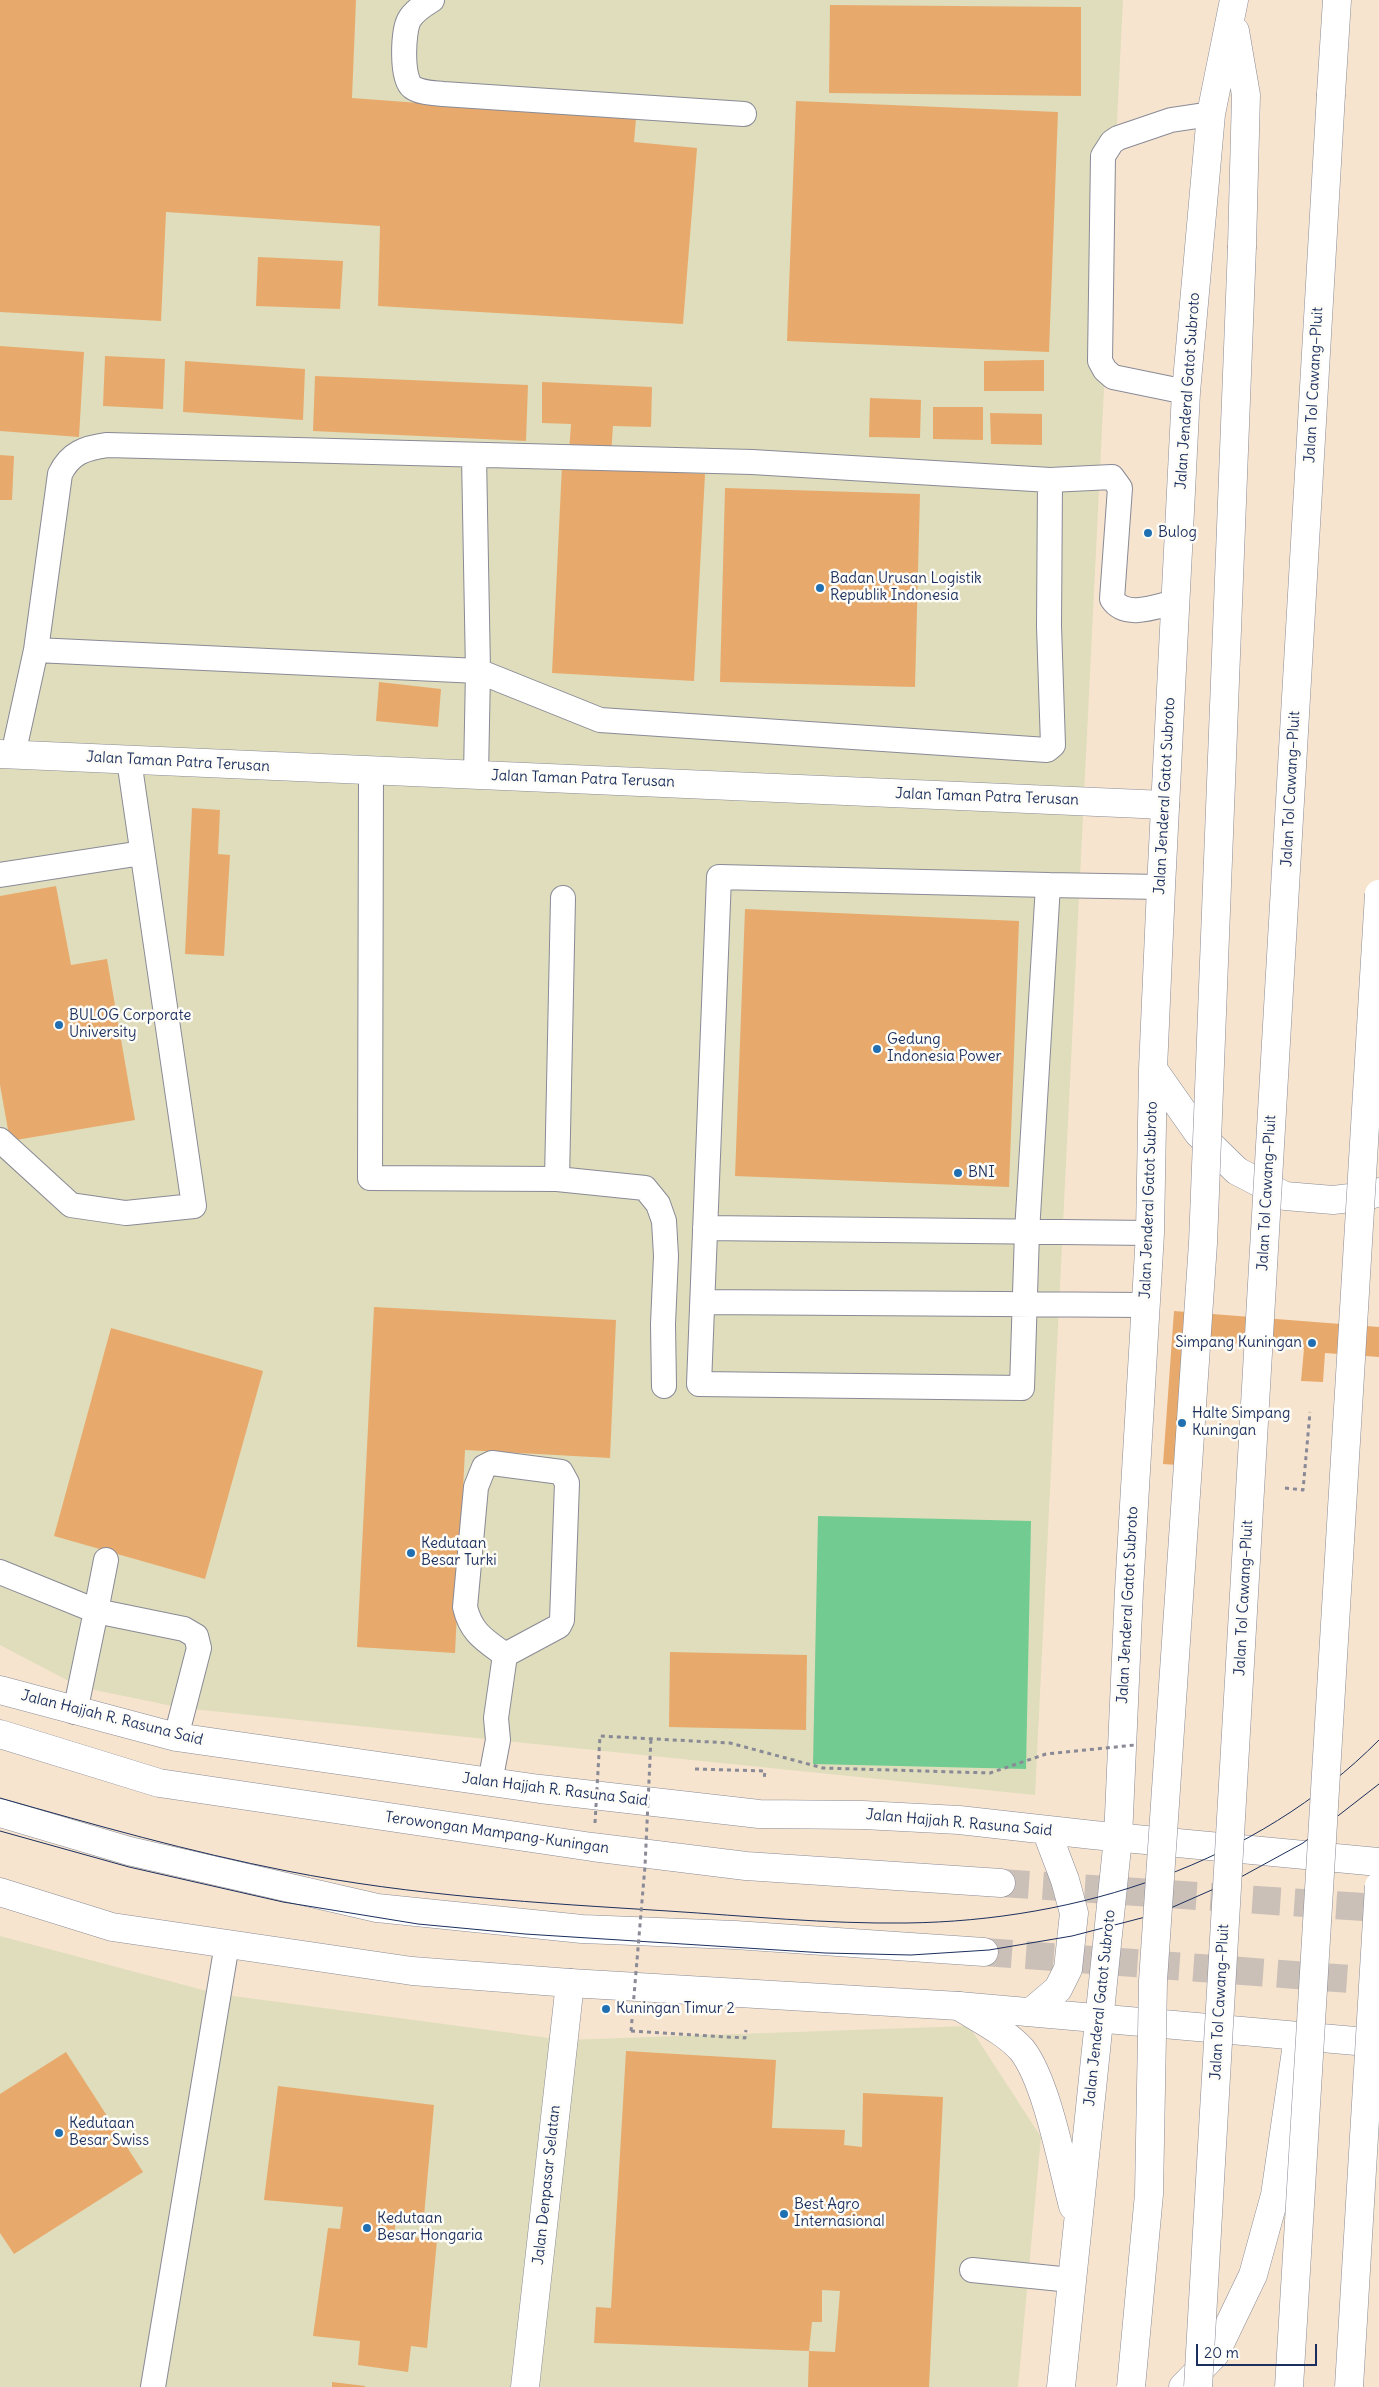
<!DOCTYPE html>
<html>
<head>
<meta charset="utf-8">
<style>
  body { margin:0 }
  #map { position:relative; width:1379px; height:2387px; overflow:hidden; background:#f7e4ce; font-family:Delius,sans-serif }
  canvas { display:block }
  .scale { position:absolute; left:1196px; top:2344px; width:121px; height:22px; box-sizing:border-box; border:2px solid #1b2f5e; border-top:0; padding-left:6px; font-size:15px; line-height:18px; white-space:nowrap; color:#1b2f5e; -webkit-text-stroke:4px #fdfcf7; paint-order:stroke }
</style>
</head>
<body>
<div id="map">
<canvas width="1379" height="2387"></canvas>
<div class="scale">20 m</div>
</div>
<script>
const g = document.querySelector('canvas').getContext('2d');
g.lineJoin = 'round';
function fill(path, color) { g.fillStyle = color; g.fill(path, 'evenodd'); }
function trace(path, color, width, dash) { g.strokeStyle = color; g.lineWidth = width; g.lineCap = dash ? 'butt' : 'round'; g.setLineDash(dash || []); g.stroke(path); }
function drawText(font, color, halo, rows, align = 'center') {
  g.font = font + ' Delius,sans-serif'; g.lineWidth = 5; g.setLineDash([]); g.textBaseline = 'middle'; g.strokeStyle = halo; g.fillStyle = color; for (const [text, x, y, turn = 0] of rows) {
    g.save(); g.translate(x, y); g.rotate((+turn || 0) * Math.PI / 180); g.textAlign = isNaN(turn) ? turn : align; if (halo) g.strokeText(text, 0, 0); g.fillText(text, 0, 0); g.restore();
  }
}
fill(new Path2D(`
  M0,0h1123l-88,1795 -853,-87 -102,-21 -80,-42z
  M0,1936l218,58 346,46 405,-14 72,111 -23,250h-1018z`), '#dfddbb');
fill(new Path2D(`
  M818,1516l213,5 -5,248 -213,-5z`), '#72cc92');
fill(new Path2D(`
  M0,0h356l-4,98 284,21 -2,23 63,6 -14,176 -305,-18 2,-80 -214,-14 -5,109 -161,-9z
  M830,5l251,2v89l-252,-3z
  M796,101l262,11 -9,240 -262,-11z
  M258,257l85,4 -3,48 -84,-3z
  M0,346l84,6 -5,85 -79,-6z
  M105,356l60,3 -2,50 -60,-3z
  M1044,360v31h-60v-30z
  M185,361l120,8 -2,51 -120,-8z
  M315,376l213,9 -2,56 -213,-10z
  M542,382l110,5 -1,40 -38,-1 -2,29 -42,-3 2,-28 -29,-1z
  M870,398l51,2 -1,38 -51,-1z
  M933,407h50v33l-50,-1z
  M990,413l52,1v31l-51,-1z
  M0,455l14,1 -2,44h-12z
  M562,466l143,8 -11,207 -142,-8z
  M725,488l195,6 -5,193 -195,-5z
  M379,682l62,7 -3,38 -62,-6z
  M192,808l28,2 -2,44 12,1 -6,101 -39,-2z
  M56,886l15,79 36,-6 28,161 -125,21 -10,-56v-189z
  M745,909l274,12 -10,266 -274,-11z
  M374,1307l242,13 -6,138 -145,-8 -10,203 -98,-6z
  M1174,1311l205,16v30l-54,-4 -2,29 -22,-1 3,-32 -101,-8 -9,125 -31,-2z
  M111,1328l152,43 -58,208 -151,-43z
  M670,1652l137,3 -1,75 -137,-3z
  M626,2051l150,9 -4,68 73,2 -1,15 18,2 1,-54 80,4 -14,290h-121l1,-36 -215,-8 2,-36 15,1zM822,2290l18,1 -5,61 -26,-1 3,-29h10z
  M66,2052l77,120 -129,82 -14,-21v-139z
  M278,2086l156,19 -10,111 -27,-4 -3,23 43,5 -10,108 -16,-2 -3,26 -50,-7 2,-24 -47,-5 15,-108 12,1 3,-22 -79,-7z
  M332,2382l33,4v1h-33z`), '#e8aa6c');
trace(new Path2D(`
  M1001,1883l378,25
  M984,1952l366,27h29`), '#cbc0b8', 28, [28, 14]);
const service = new Path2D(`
  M432,0c-8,5 -18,11 -23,20 -6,12 -8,58 3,67 8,6 22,6 31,7l301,20
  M1186,392l-73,-15 -8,-7 -5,-9 3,-205 9,-14 6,-4 53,-18 40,-6
  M474,456l4,215 -2,104
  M36,650l442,21 122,49 447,30 6,-5 -4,-119 1,-146
  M13,755l23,-105 24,-176c10,-21 25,-26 47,-29l645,17 298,18 62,-3 8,11 -8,111c13,20 43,8 63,3
  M371,772l-1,406 187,1 88,9 13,16 6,17 2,35 -3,68 1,62
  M0,875l142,-22
  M1048,885l-21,347 -5,156 -323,-4 20,-507 329,8 113,2
  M0,1140l71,65 55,8 68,-7 -65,-446
  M557,1179l6,-281
  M705,1228l445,5
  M703,1302l442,3
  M492,1463l69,9 6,11 -5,137 -3,6 -54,29c-20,-15 -34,-22 -40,-48l11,-120 8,-20z
  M0,1572l96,39 10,-51
  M75,1712l21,-101 88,18 12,7 3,12 -23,89
  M490,1782l8,-42 -2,-22 9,-63
  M972,2270l99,10
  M153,2387l74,-443`);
const minor = new Path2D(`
  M525,2387l45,-404`);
const tertiary = new Path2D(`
  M0,754l1165,51`);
const primary = new Path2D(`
  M0,1690l176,47 364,52 219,25 104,1 96,5 134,15 286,27
  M0,1734l159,49 433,64 154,19 255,17
  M0,1813l129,38 248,57 205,21 153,6 249,17
  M0,1892l112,35 300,44 158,12 389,23 420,37
  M1031,2012l27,-23 10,-20 6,-56 -9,-33 -19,-50`);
const trunk = new Path2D(`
  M1235,31l11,64 -4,151
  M1153,1069l45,64 39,38 48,25 48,4 34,-4 12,-4
  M959,2006c20,13 47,26 63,44 25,32 40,115 51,156
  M1061,2387l57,-549 11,-248 21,-357 3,-164 8,-182 25,-495 25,-278 23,-114
  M1183,2387l32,-33 38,-79 22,-80 23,-158`);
const motorway = new Path2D(`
  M1331,94l6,-94`);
trace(service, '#898a96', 26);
trace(minor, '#898a96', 29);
trace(tertiary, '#898a96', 29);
trace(primary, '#898a96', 29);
trace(trunk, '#898a96', 29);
trace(motorway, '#898a96', 29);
trace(new Path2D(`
  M1285,1488l18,2 7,-78
  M695,1769l70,2 -1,9
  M631,2031l114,7 1,-8`), '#898a96', 3, [4, 4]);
trace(service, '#fff', 24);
trace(minor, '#fff', 28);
trace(tertiary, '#fff', 28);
trace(primary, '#fff', 28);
trace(trunk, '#fff', 28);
trace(motorway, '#fff', 28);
trace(new Path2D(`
  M0,1798c95,27 190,54 287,73 126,25 253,32 381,40 79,5 158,13 238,12 172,-2 350,-59 473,-183
  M0,1831l129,36 154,35 135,22 107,10 300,19 86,2 78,-5 83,-14 85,-22 82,-36 64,-35 76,-59`), '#1b2f5e', 1);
const trunkBridge = new Path2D(`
  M1131,2387l18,-193 4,-213 50,-738 39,-997
  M1349,2387l30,-501`);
const motorwayBridge = new Path2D(`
  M1198,2387l133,-2293
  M1289,2387l90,-1493`);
trace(trunkBridge, '#898a96', 29, []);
trace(motorwayBridge, '#898a96', 29, []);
trace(new Path2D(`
  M595,1823l5,-87 130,7 93,25 167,5 56,-19 89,-9
  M631,2031l14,-165 6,-128`), '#898a96', 3, [4, 4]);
trace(trunkBridge, '#fff', 28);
trace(motorwayBridge, '#fff', 28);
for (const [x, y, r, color] of [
  [1148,533,5,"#1f6fb2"],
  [820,588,5,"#1f6fb2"],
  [59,1025,5,"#1f6fb2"],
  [877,1049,5,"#1f6fb2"],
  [958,1173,5,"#1f6fb2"],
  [1312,1343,5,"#1f6fb2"],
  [1182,1423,5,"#1f6fb2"],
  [411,1553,5,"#1f6fb2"],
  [606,2009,5,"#1f6fb2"],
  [59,2133,5,"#1f6fb2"],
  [784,2214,5,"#1f6fb2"],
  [367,2228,5,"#1f6fb2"]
]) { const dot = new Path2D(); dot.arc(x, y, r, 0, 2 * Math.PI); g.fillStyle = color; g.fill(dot); trace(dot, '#fdfcf7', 2); }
drawText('15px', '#1b2f5e', '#fdfcf7', [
  ["Jalan Tol Cawang–Pluit",1314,385,-87],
  ["Jalan Jenderal Gatot Subroto",1188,391,-86],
  ["Jalan Taman Patra Terusan",178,762,3],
  ["Jalan Taman Patra Terusan",583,779,2],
  ["Jalan Tol Cawang–Pluit",1291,789,-87],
  ["Jalan Jenderal Gatot Subroto",1165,796,-87],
  ["Jalan Taman Patra Terusan",987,797,2],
  ["Jalan Tol Cawang–Pluit",1267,1193,-87],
  ["Jalan Jenderal Gatot Subroto",1149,1200,-88],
  ["Jalan Tol Cawang–Pluit",1244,1598,-87],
  ["Jalan Jenderal Gatot Subroto",1128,1605,-87],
  ["Jalan Hajjah R. Rasuna Said",112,1718,14],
  ["Jalan Hajjah R. Rasuna Said",555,1790,7],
  ["Jalan Hajjah R. Rasuna Said",959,1823,5],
  ["Terowongan Mampang-Kuningan",497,1833,8],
  ["Jalan Tol Cawang–Pluit",1220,2002,-87],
  ["Jalan Jenderal Gatot Subroto",1100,2008,-84],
  ["Jalan Denpasar Selatan",547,2185,-84]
]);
drawText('15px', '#1b2f5e', '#fdfcf7', [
  ["Bulog",1158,533],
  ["Badan Urusan Logistik",830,579],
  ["Republik Indonesia",830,596],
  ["BULOG Corporate",69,1016],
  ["University",69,1033],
  ["Gedung",887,1040],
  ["Indonesia Power",887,1057],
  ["BNI",968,1173],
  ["Simpang Kuningan",1302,1343,"right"],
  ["Halte Simpang",1192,1414],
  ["Kuningan",1192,1431],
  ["Kedutaan",421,1544],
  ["Besar Turki",421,1561],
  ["Kuningan Timur 2",616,2009],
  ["Kedutaan",69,2124],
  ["Besar Swiss",69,2141],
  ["Best Agro",794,2205],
  ["Internasional",794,2222],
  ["Kedutaan",377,2219],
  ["Besar Hongaria",377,2236]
], 'left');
</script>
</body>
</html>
